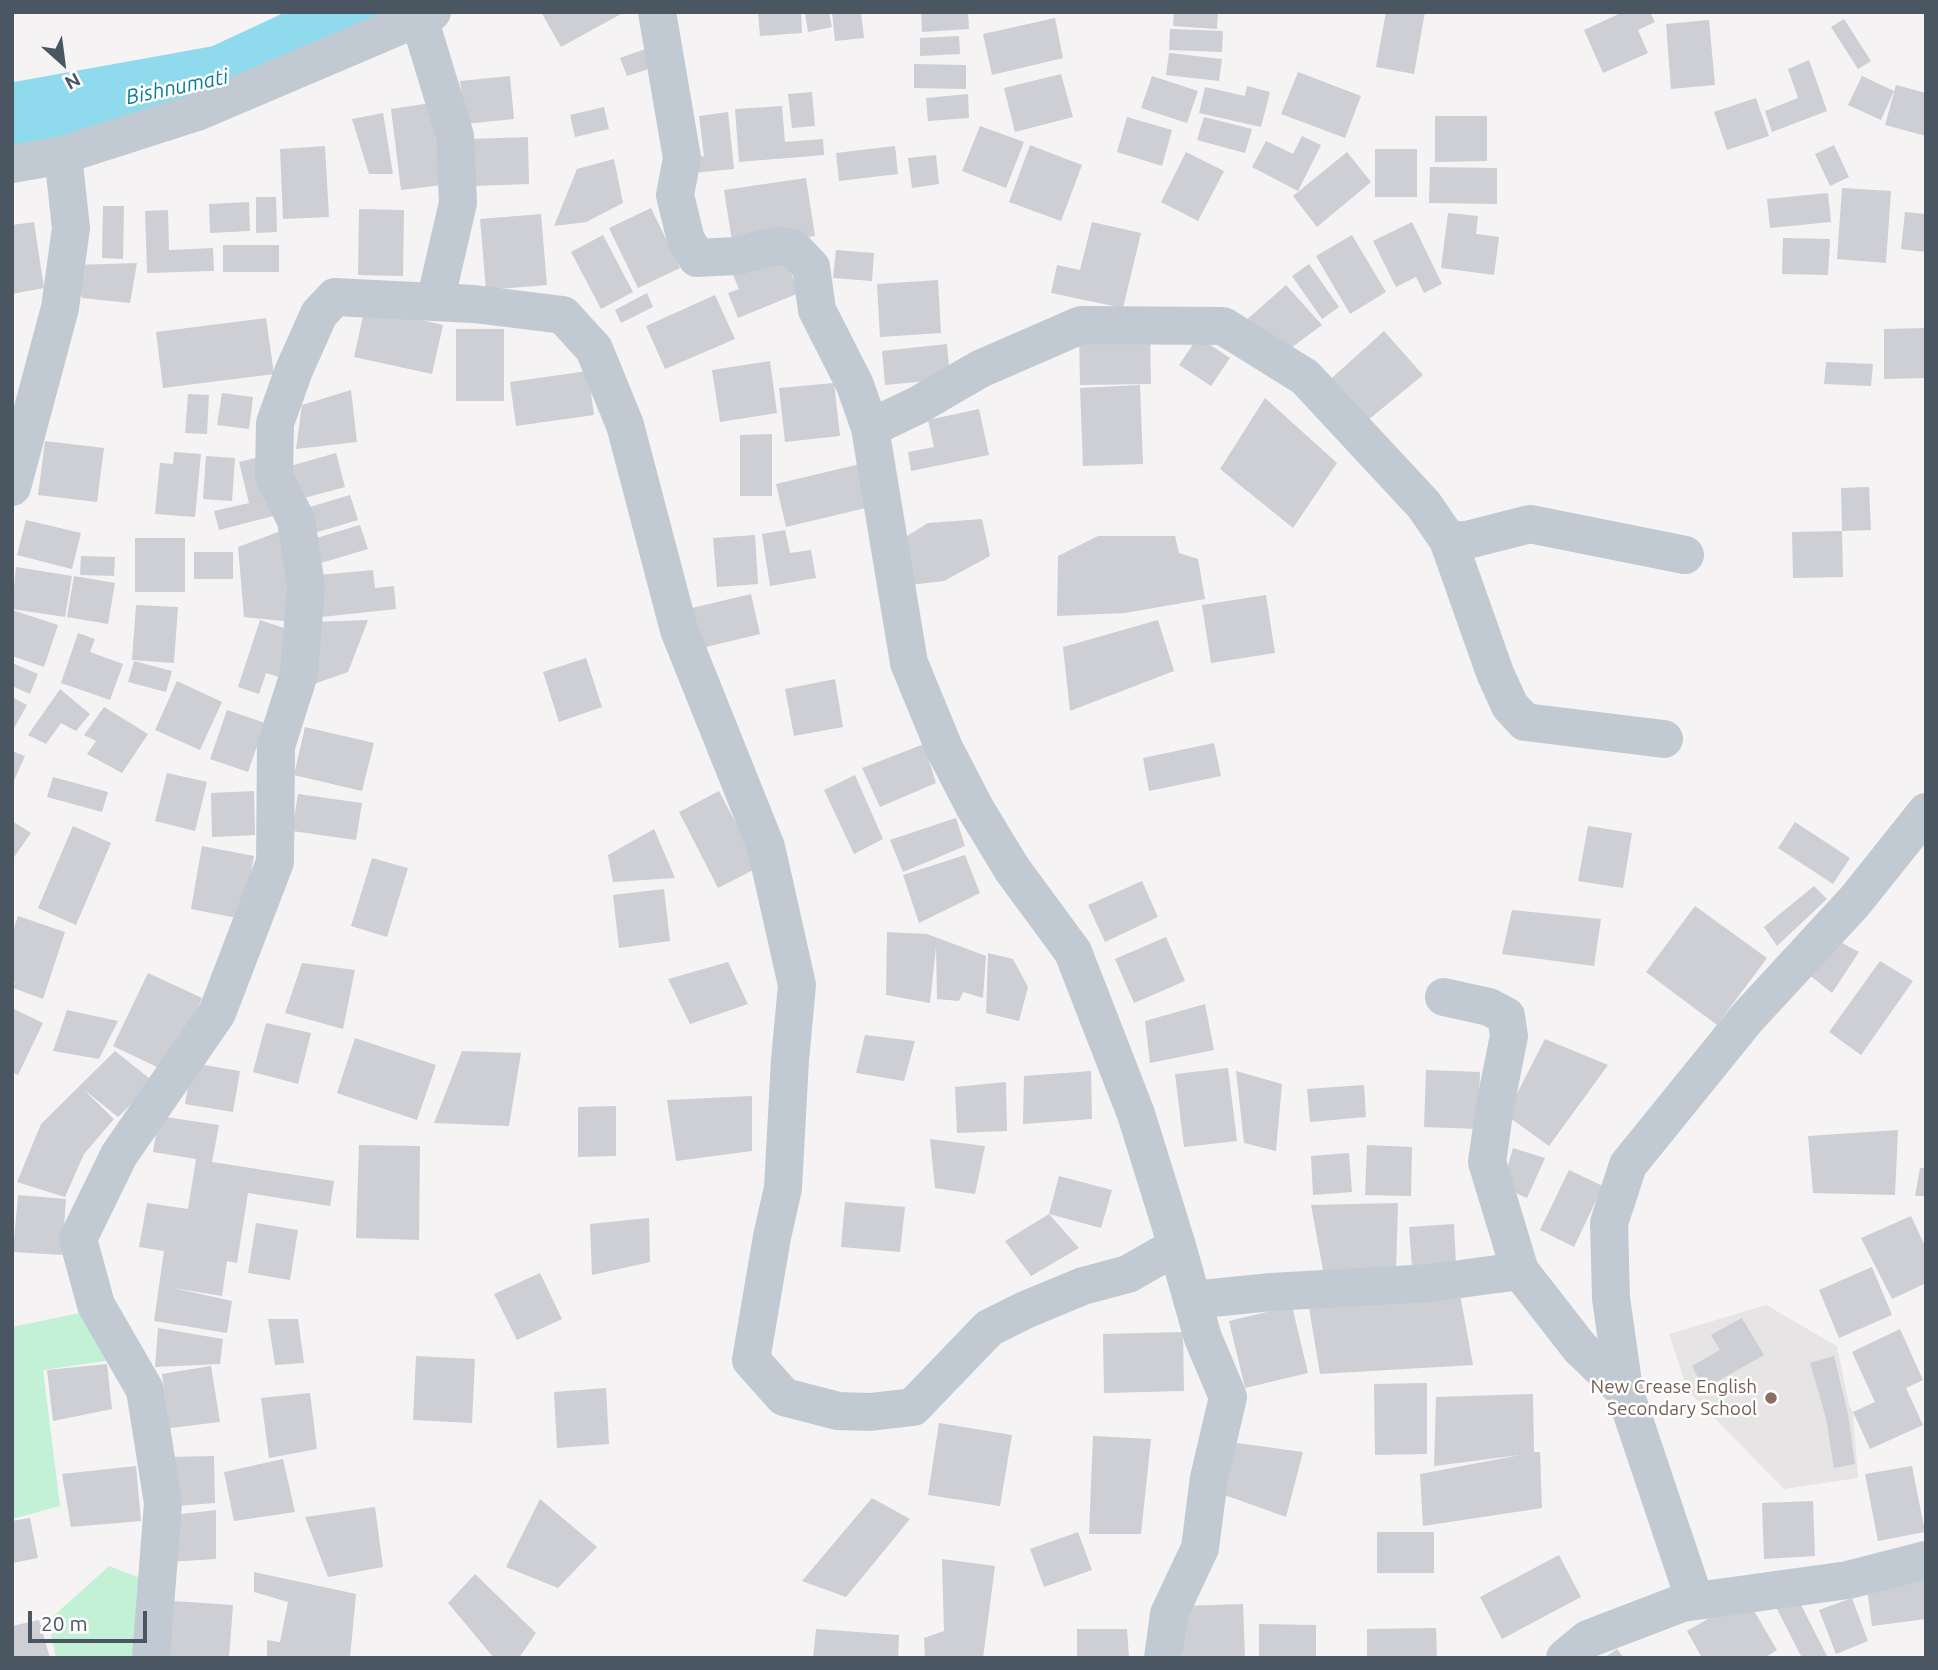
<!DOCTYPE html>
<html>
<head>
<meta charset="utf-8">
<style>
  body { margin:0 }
  #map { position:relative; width:1938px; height:1670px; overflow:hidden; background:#f5f3f3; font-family:Ubuntu,sans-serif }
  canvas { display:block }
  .frame { position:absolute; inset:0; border:14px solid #4a5661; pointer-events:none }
  .north { position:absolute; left:28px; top:28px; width:70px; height:70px; -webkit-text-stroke:5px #fff; paint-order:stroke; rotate:152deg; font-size:19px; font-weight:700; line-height:28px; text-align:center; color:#4a5661 }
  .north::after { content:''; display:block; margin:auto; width:24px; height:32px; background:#4a5661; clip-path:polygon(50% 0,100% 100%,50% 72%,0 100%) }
  .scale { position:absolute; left:28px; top:1611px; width:119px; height:32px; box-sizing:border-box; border:4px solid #4a5661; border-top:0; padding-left:9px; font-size:21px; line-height:24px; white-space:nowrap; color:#4a5661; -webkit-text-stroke:5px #fff; paint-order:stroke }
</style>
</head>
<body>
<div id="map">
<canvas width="1938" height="1670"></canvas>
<div class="frame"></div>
<div class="north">N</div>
<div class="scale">20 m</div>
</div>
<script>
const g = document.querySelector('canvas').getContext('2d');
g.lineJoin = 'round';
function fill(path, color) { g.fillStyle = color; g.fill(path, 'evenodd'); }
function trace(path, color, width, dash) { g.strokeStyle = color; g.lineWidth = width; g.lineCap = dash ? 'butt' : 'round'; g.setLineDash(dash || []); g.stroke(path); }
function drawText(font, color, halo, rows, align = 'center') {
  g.font = font + ' Ubuntu,sans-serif'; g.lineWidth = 5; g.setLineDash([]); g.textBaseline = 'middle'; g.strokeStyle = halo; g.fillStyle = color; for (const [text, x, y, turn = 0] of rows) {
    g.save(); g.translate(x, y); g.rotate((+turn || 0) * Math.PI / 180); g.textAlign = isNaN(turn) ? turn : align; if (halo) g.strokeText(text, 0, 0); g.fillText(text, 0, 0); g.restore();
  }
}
fill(new Path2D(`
  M1766,1305l71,41 12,59 4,7 5,66 -74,11 -96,-98 -19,-57z`), '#e6e4e5');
fill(new Path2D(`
  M113,1306l20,51 -90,13 17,136 -48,13v-192z
  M109,1566l34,13 1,79h-88l-8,-37z`), '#c3f1d5');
trace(new Path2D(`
  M12,119l211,-38 148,-69`), '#90daee', 72);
fill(new Path2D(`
  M541,12h79l1,2 -60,33z
  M758,12h43l1,21 -42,3z
  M805,12h24l3,15 -24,5z
  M832,12h29l3,26 -29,3z
  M921,12h47l1,17 -47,3z
  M1174,12h44l-1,17 -44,-3z
  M1386,12h39l-11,62 -38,-7z
  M1623,12h27l5,10 -17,8 10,23 -45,20 -19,-43z
  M1055,18l8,40 -71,17 -9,-41z
  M1844,19l27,42 -13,8 -27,-42z
  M1709,20l6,65 -44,4 -5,-65z
  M1170,29l53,2 -1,21 -53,-2z
  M959,36l1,18 -40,2v-18z
  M645,49l7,19 -25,8 -7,-18z
  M1169,53l53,6 -3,22 -53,-6z
  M1809,60l18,51 -55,21 -7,-21 33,-13 -10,-29z
  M914,64l52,1v24l-52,-1z
  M1298,72l63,24 -16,42 -64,-24z
  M1061,74l12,43 -58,15 -11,-44z
  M510,76l4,43 -49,5 -5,-43z
  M1152,76l46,15 -11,32 -46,-15z
  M1862,76l32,15 -13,29 -33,-15z
  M1896,85l30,8v43l-41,-11z
  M1247,86l23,6 -9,35 -62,-14 6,-26 40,9z
  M812,92l3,34 -23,2 -4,-34z
  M968,94l1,24 -41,3 -2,-23z
  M1756,98l13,38 -42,14 -13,-38z
  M431,103l11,82 -41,5 -10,-81z
  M782,106l3,36 38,-3 1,16 -85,7 -4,-53z
  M604,107l5,22 -34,8 -5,-22z
  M728,112l6,57 -42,4 -2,-15 14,-2 -5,-40z
  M383,113l10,61h-24l-17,-55z
  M1435,116h52v45l-52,1z
  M1127,117l45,13 -10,36 -45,-14z
  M1204,117l48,12 -7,24 -48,-13z
  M980,126l44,16 -18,46 -44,-17z
  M1302,136l19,9 -23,46 -46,-24 14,-26 27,13z
  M528,137l1,47 -57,2 -2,-47z
  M1030,145l52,20 -21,56 -52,-19z
  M1834,145l15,32 -19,9 -15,-32z
  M325,146l4,71 -46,2 -3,-70z
  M895,146l3,28 -59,7 -3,-28z
  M1375,149h42v48h-42z
  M1186,152l38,19 -26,50 -37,-19z
  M1347,152l24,30 -54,45 -24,-31z
  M936,155l3,29 -27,4 -4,-30z
  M614,159l9,44 -37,19 -32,4 23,-57z
  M1430,167l67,1v36l-68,-1z
  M806,178l9,58 -82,12 -9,-58z
  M1842,188l49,3 -5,72 -49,-4z
  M1828,193l3,29 -61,6 -3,-29z
  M256,197h20l1,35 -21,1z
  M249,202l1,29 -40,2 -1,-29z
  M103,206h21l-1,53 -21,-1z
  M651,208l29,60 -42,20 -29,-60z
  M359,209l45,1 -1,66 -45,-1z
  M168,210l1,40 44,-2 1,23 -67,2 -2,-62z
  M1905,212l21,2v38l-25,-3z
  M1448,213l30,3 -2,18 23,3 -5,38 -53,-7z
  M541,214l6,71 -61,5 -6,-71z
  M34,222l10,66 -32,6v-69z
  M1092,222l49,11 -18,75 -72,-15 6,-28 23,5z
  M1412,222l30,62 -18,9 -8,-16 -20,10 -23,-46z
  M603,235l30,57 -32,17 -30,-57z
  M1352,235l34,57 -36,22 -34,-58z
  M1783,238l47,1 -2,36 -46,-1z
  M223,245h56v27h-56z
  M781,248l18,45 -61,25 -10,-25 11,-4 -9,-21z
  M836,250l38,3 -2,28 -39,-3z
  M137,263l-7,40 -48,-5 -9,-33z
  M1309,264l30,43 -17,12 -30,-43z
  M938,280l3,53 -61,4 -3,-53z
  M1286,285l36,40 -42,31 -36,-34z
  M647,293l6,14 -32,16 -6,-13z
  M715,295l20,44 -70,30 -19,-43z
  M365,307l78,18 -11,49 -78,-17z
  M266,318l8,56 -111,14 -7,-56z
  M1926,328v50l-42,1v-50z
  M456,329h48v72h-48z
  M1384,331l39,44 -61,50 -38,-40z
  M1150,332l1,52 -71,1 -1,-52z
  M1198,337l32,21 -19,28 -32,-21z
  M947,344l3,35 -65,6 -3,-34z
  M770,361l7,52 -57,9 -8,-52z
  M1826,362l47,2 -2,22 -47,-2z
  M588,371l6,44 -78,11 -6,-44z
  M834,383l6,53 -55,6 -6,-54z
  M1140,385l3,79 -60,2 -3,-78z
  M351,390l6,52 -61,7 6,-44z
  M222,393l31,4 -4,32 -32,-4z
  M188,394l21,1 -2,39 -22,-1z
  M1265,398l72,65 -44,65 -73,-59z
  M979,409l10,46 -78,16 -3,-19 26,-5 -6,-27z
  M772,434v62h-32v-61z
  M45,441l59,7 -7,54 -59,-7z
  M174,452l27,2 -6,63 -40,-3 5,-51 13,1z
  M336,453l9,34 -48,13 -10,-33z
  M206,456l29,2 -3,43 -29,-2z
  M263,456l14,59 -58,15 -5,-19 35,-8 -10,-41z
  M860,464l10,43 -84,20 -10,-43z
  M1869,487l2,43 -29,1 -1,-43z
  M350,495l8,25 -47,14 -8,-25z
  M982,519l8,37 -46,25 -34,4 -3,-49 21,-13z
  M26,520l55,13 -9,36 -55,-14z
  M360,525l8,24 -54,16 -8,-24z
  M289,528l3,94 -48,-5 -6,-70z
  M785,530l5,23 21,-3 5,28 -46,8 -8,-52z
  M1842,531l1,46 -50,1 -1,-46z
  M755,535l3,49 -41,3 -4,-49z
  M1098,536h77l4,17 19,6 7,40 -80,14 -68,3 1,-60z
  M135,538h50v54h-50z
  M194,552h39v27h-39z
  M81,556l34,1 -1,19 -34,-1z
  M16,567l56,9 -7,41 -53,-8z
  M373,570l2,18 19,-2 2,23 -74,8 -4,-42z
  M74,576l41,7 -7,41 -41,-7z
  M751,594l9,40 -58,14 -10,-40z
  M1266,595l9,58 -64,10 -9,-58z
  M136,605l42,2 -4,56 -42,-3z
  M12,610l46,15 -14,42 -32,-11z
  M260,620l33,11 -14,46 -13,-4 -7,21 -21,-7z
  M368,620l-20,52 -34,12 -1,-62z
  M1158,620l16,51 -104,40 -7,-64z
  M78,633l17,6 -5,13 33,12 -13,36 -49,-17z
  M586,658l16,49 -43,15 -16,-50z
  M134,661l38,10 -6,21 -38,-10z
  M12,663l26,11 -8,20 -18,-8z
  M835,679l8,48 -49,9 -9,-47z
  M177,681l45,21 -22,48 -45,-20z
  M60,689l30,25 -14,17 -15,-8 -15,21 -18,-9z
  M12,697l15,8 -15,27z
  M104,707l44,27 -26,39 -35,-19 9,-13 -12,-6z
  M227,710l38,13 -17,49 -38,-13z
  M305,727l69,16 -12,48 -68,-16z
  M1214,743l7,33 -72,15 -6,-33z
  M924,744l12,39 -56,24 -18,-39z
  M12,751l13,5 -13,29z
  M167,773l40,9 -12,49 -40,-10z
  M855,775l28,64 -29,15 -30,-64z
  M53,777l55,15 -6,20 -55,-15z
  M254,791l1,44 -43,2 -1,-44z
  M719,791l40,76 -41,21 -39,-76z
  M298,794l64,9 -6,37 -64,-9z
  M956,818l9,28 -62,26 -13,-32z
  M12,821l19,12 -19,27z
  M1795,822l55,36 -17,26 -55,-36z
  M73,826l38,17 -35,82 -38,-17z
  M1588,826l44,7 -9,55 -45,-7z
  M654,829l21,49 -62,4 -5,-27z
  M202,846l52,10 -12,63 -51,-10z
  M965,855l15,38 -61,30 -16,-48z
  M372,858l36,10 -21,69 -36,-11z
  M1142,881l16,36 -53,25 -17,-37z
  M1814,886l13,13 -50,47 -13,-19z
  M664,889l6,52 -51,7 -6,-53z
  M1695,906l72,52 -50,67 -71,-53z
  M1512,910l89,9 -7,47 -92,-12z
  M18,916l47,16 -22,67 -30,-11 2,-6 -3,-1v-47z
  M887,932l40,2 59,22 -3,42 -20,-6 -4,9 -22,-2 -1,-52 -6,56 -44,-8z
  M1166,937l19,44 -51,22 -19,-44z
  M1833,938l26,14 -27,41 -24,-19z
  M988,953l25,6 15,28 -9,34 -33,-8z
  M1880,961l33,20 -52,74 -32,-23z
  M728,962l20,42 -58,20 -22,-45z
  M302,963l53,7 -12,59 -58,-16z
  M148,973l54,25 -16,38 -6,-3 -19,36 -48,-23z
  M1205,1004l9,46 -64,13 -5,-42z
  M12,1008l31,15 -25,52 -6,-3z
  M67,1010l51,11 -19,38 -46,-8z
  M266,1023l45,10 -13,51 -45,-12z
  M865,1035l50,6 -11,40 -48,-8z
  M355,1038l81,27 -19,55 -80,-27z
  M1545,1039l63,26 -59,81 -43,-31z
  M115,1051l39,31 -36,35 -35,-28 31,30 -30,35 -19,43 -48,-15 24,-58z
  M462,1051l59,2 -12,73 -75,-3z
  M192,1063l48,8 -7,41 -48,-8z
  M1228,1068l9,73 -53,6 -9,-73z
  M1426,1070l54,2 -2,57 -54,-2z
  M1091,1071l1,48 -69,5 1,-48z
  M1236,1071l46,13 -6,67 -32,-8z
  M1006,1082l1,49 -50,2 -2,-46z
  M1364,1085l2,32 -56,5 -3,-33z
  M752,1096v55l-76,10 -9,-61z
  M616,1106v50l-38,1v-50z
  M159,1116l60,9 -7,37 122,19 -4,25 -82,-13 -11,70 -10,-2 -5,35 -49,-8 59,13 -5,32 -73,-12 10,-70 -25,-4 8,-44 41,6 8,-50 -43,-7z
  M1898,1130l-3,65 -82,-2 -5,-57z
  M930,1139l55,7 -10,48 -40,-6z
  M359,1145l61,1 -1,94 -63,-2z
  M1367,1145l45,2 -1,49 -46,-1z
  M1513,1148l32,10 -18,40 -25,-11z
  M1349,1153l3,39 -39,3 -2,-39z
  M1920,1168h6v28h-11z
  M1569,1170l34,16 -29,61 -34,-17z
  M1059,1176l53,14 -11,38 -52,-14z
  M18,1195l48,4 -4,56 -49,-3z
  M845,1202l60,5 -5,45 -59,-5z
  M1398,1203l-2,69 -71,9 -14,-76z
  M1049,1214l30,34 -48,28 -26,-35z
  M1911,1216l15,32v35l-34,16 -31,-61z
  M649,1218l1,44 -58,13 -2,-51z
  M256,1223l42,7 -8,50 -42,-7z
  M1454,1224l2,40 -44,3 -3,-40z
  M1872,1267l20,48 -53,23 -20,-48z
  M540,1273l22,46 -45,21 -23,-46z
  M1460,1294l13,71 -153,9 -11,-66z
  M1292,1306l16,67 -63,15 -16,-67z
  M1742,1318l22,37 -60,34 -12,-23 28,-16 -9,-15z
  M268,1319h30l6,44 -29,2z
  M158,1328l65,11 -3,25 -65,3z
  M1900,1329l23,51 -17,8 17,37 -53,24 -17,-37 22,-10 -23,-50z
  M1183,1332l1,59 -80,2 -1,-59z
  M416,1356l59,3 -3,64 -59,-3z
  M1834,1356l14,58 7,50 -21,4 -8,-50 -16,-55z
  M107,1364l5,45 -59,12 -6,-51z
  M211,1366l9,56 -50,6 -8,-54z
  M1427,1383v71l-52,1 -1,-71z
  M606,1388l3,56 -52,4 -3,-56z
  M310,1393l7,56 -48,9 -8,-60z
  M1533,1394l1,58h6l2,56 -119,18 -3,-52 100,-19 -86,11 2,-69z
  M939,1423l73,12 -12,71 -72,-11z
  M1093,1436l58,3 -10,95h-52z
  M1230,1442l73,10 -17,65 -67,-24z
  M214,1456l1,47 -52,4 1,-50z
  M283,1459l12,53 -61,9 -10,-49z
  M136,1466l5,55 -70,6 -9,-53z
  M1912,1466l13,66 -47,9 -13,-67z
  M872,1498l38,21 -64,78 -44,-16z
  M540,1499l57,48 -39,41 -52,-21z
  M1813,1501l2,55 -51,3 -2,-56z
  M375,1507l8,60 -55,10 -23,-60z
  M216,1510v49l-49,3 -2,-46z
  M30,1518l8,40 -26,5v-42z
  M1078,1532l14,38 -48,17 -14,-38z
  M1377,1532h57v41h-57z
  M1559,1555l22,42 -79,42 -22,-42z
  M942,1559l53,7 -12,92h-58l-1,-20 20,-7z
  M254,1572l102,22 -6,64h-83v-18l13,2 8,-40 -34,-10z
  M475,1574l61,59 -17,25h-25l-46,-55z
  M1926,1574v45l-54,7 -6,-45z
  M1795,1593l32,63 -4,2h-21l-28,-55z
  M1746,1597l31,53 -13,8h-62l-15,-27z
  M1852,1598l16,43 -32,13 -17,-44z
  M158,1600l75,5 -4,53h-75z
  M1243,1604l2,53 -62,1 -2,-52z
  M39,1620l11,38h-38v-32z
  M1259,1624l57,1v33h-57z
  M1436,1628l1,30h-70v-29z
  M816,1629l83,6 -1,23h-85z
  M1077,1629h50l2,29h-52z
  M1617,1649l7,9h-20z`), '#cdcfd5');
trace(new Path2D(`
  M657,12l25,146 -7,37 11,45 11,18 39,-2 39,-10 18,2 18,19 6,43 38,75 15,43 39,235 35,85 31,60 37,61 61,83 63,162 41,132 26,92 25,59 -19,81 -9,70 -31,66 -6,44
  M419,18l36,118 3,67 -23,99
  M12,164l51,-9 134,-43 235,-100
  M870,428l48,-23 62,-36 101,-44 142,1 82,51 119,128 24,35h19l63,-16 155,31
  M12,487l48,-179 11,-80 -8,-73
  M1448,540l47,133 15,33 15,16 139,17
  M1444,997l45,10 17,9 3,20 -14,70 -8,56 33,109 60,77 44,42
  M1192,1300l79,-8 159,-9 90,-12
  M1695,1601l-71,-211 -13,-92 -2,-75 19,-58 119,-147 108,-117 71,-89
  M151,1658l12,-155 -18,-113 -49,-85 -18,-66 41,-84 98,-142 58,-151 1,-116 23,-72 7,-88 -10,-66 -22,-43 1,-54 19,-53 25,-56 16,-17 139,7 89,11 31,34 31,76 54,205 87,217 31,138 -7,75 -7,128 -11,49 -21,123 33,37 54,14 32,1 43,-5 76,-79 36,-18 58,-24 45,-12 49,-28
  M1565,1658l23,-19 94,-36 166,-23 78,-20`), '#c1cad2', 38);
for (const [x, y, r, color] of [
  [1771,1398,7,"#8d6e63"]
]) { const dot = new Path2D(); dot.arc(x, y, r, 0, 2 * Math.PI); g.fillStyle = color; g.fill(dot); trace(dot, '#fff', 2.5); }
drawText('19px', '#785e54', '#fff', [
  ["New Crease English",1757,1387],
  ["Secondary School",1757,1409]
], 'right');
drawText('italic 21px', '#0c7c9b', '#fff', [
  ["Bishnumati",177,87,-12]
]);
</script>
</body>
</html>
